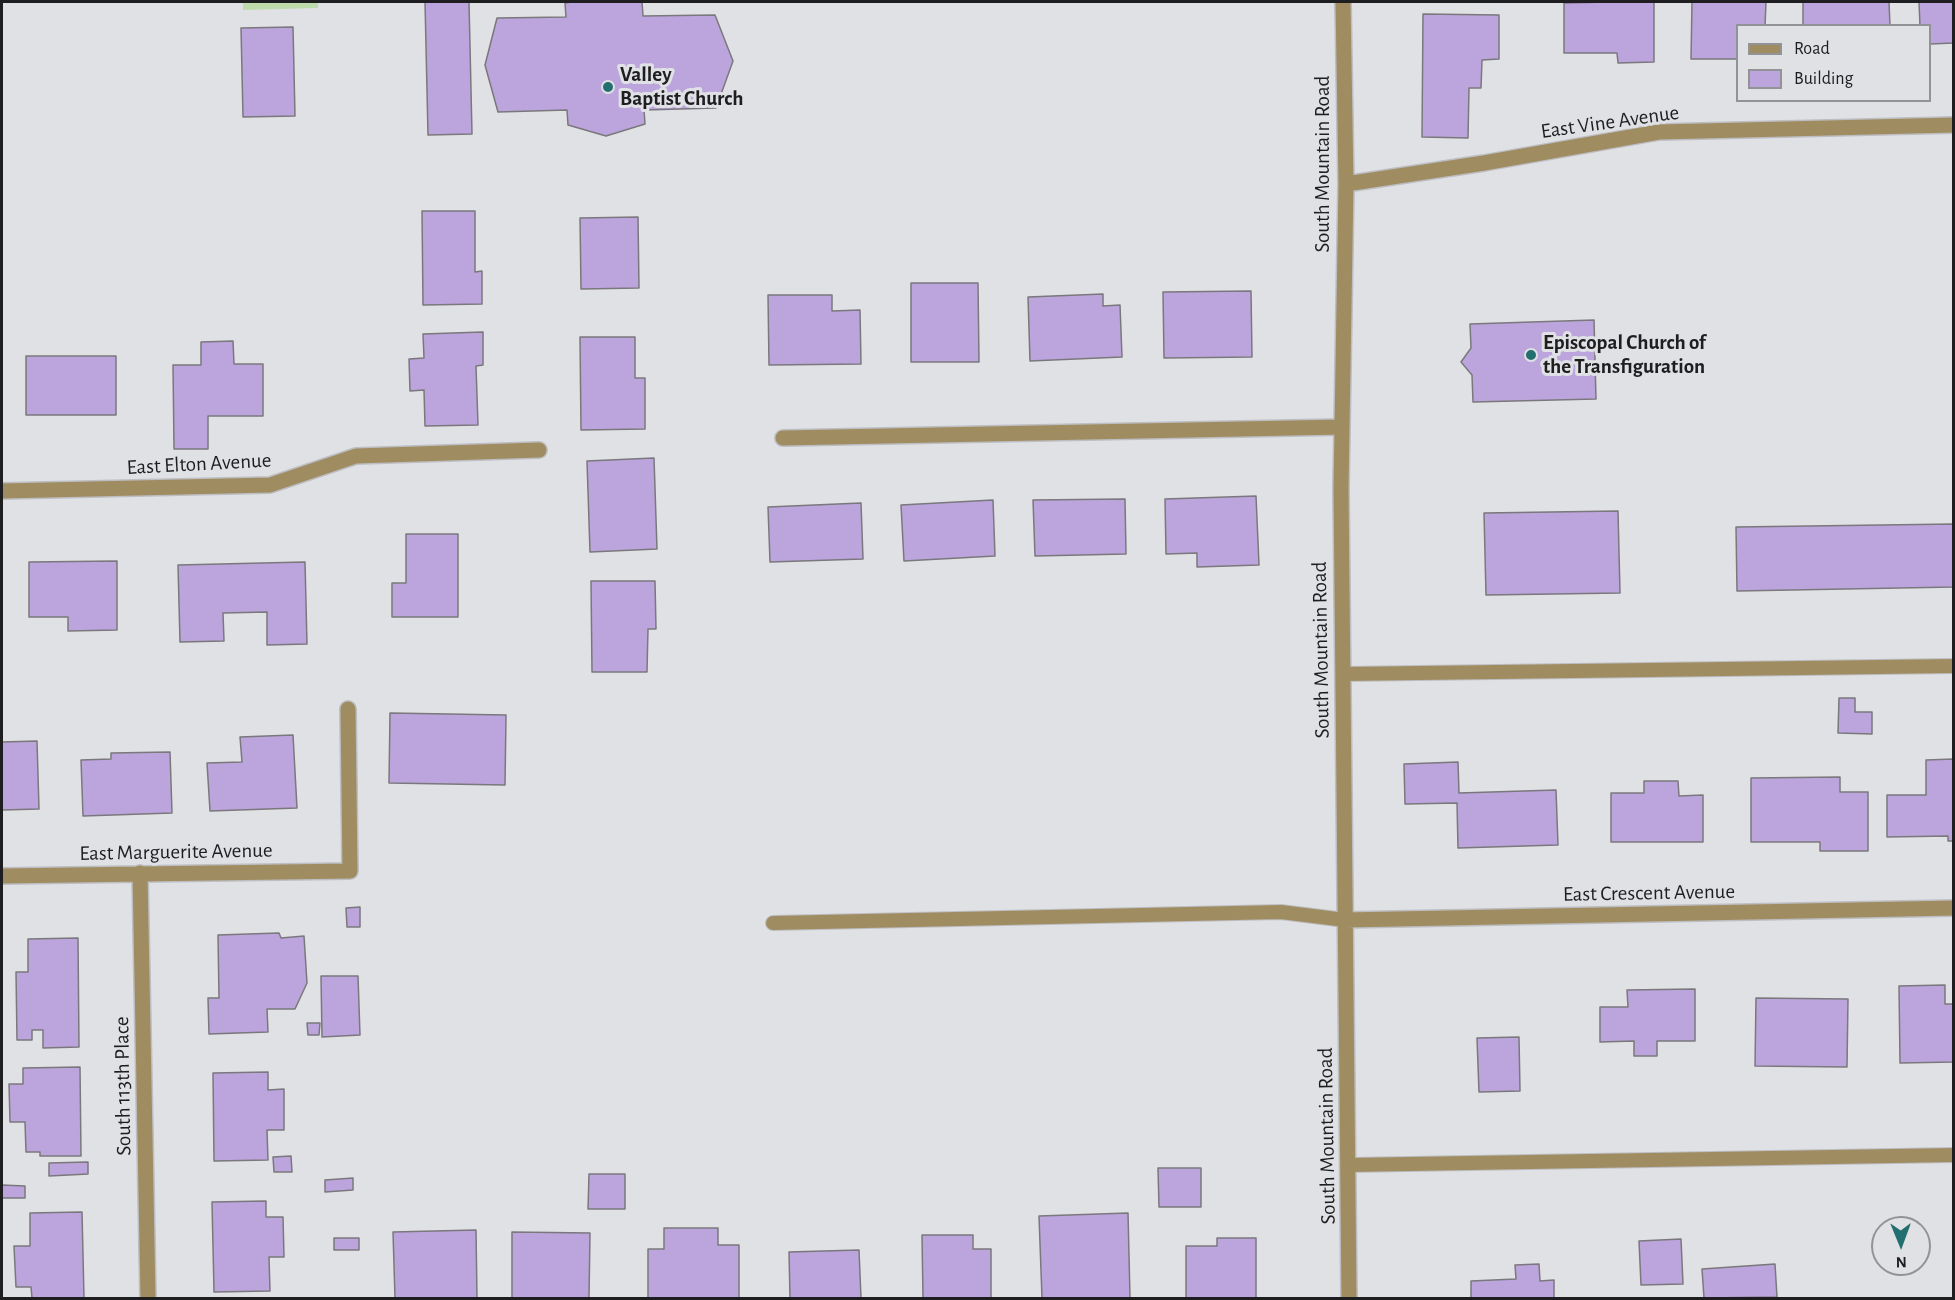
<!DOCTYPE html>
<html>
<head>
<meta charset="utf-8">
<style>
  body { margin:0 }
  #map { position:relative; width:1955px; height:1300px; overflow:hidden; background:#e0e1e5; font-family:"Alegreya Sans",sans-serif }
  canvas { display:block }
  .frame { position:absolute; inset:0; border:3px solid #1e1e20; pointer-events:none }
  .legend { position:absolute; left:1736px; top:24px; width:195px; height:78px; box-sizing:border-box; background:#e0e1e5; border:2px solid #929396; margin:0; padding:8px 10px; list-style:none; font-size:18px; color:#1e1e20 }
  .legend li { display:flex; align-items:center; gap:12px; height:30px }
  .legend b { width:30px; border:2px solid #929396 }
  .north { position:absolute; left:1871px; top:1216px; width:60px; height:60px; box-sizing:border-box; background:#e0e1e5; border:2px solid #929396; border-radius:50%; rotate:179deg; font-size:16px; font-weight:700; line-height:24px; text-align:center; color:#1e1e20 }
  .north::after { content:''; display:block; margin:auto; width:21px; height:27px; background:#236e6e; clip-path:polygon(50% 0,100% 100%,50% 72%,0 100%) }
</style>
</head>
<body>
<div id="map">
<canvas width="1955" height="1300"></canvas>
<div class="frame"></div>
<ul class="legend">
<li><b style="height:8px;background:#a08c61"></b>Road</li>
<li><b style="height:16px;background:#bca5dc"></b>Building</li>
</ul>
<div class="north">N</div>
</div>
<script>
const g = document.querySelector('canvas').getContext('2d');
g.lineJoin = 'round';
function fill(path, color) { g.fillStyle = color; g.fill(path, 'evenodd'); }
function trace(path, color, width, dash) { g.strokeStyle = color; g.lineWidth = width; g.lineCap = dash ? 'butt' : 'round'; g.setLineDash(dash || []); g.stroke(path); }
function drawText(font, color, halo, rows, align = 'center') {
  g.font = font + ' "Alegreya Sans",sans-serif'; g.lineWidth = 6; g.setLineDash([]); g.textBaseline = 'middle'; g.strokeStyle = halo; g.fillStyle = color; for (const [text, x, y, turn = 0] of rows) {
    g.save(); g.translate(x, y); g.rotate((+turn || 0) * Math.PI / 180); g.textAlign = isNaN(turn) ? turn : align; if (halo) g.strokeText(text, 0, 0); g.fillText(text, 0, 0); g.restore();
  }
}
fill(new Path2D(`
  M243,2h75v6l-75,2z`), '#bedbab');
const building = new Path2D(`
  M425,2h44l3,132 -44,1z
  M572,2h70l1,14 72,-1 18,46 -17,47 -72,2 1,14 -39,12 -38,-11 -1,-15 -69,2 -13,-47 12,-47 69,-1 -1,-14z
  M1610,2h44v60l-36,1 -1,-10h-53v-50z
  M1692,2h74l-1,24h-27v33h-47z
  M1803,2h86l1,24h-87z
  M1919,2h35v41l-24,1v-18h-10z
  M1423,14l76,1v44l-17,1 -1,28h-12l-1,50 -46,-1z
  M293,27l2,89 -52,1 -2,-89z
  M422,211h53v61l7,-1v33l-59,1z
  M638,217l1,71 -58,1 -1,-71z
  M911,283h67l1,79h-68z
  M1251,291l1,66 -88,1 -1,-66z
  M1103,294v12l17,-1 2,52 -92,4 -2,-64z
  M768,295h64v16l28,-1 1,54 -92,1z
  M1594,320l2,79 -123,3 -1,-27 -11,-13 10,-14 -1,-24z
  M483,332v33l-7,1 2,59 -53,1 -1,-36 -14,1 -1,-32 15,-1 -1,-24z
  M580,337h55v41h10v51l-64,1z
  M233,341l1,23h29v52h-55v33h-34l-1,-84h28v-23z
  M26,356h90v59h-90z
  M654,458l3,91 -67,3 -3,-91z
  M1256,496l3,69 -62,2v-14l-31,1 -1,-55z
  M1125,499l1,55 -91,2 -2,-56z
  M993,500l2,56 -91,5 -3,-56z
  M861,503l2,56 -93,3 -2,-55z
  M1618,511l2,82 -134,2 -2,-82z
  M1954,524v63l-217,4 -1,-64z
  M406,534h52v83h-66v-34h14z
  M117,561v69l-49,1v-14h-39v-55z
  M305,562l2,82 -40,1v-33l-44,1 1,28 -44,1 -2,-77z
  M591,581h64l1,48h-8l-1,43h-55z
  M1839,698h16v14h17v22l-34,-1z
  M390,713l116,2 -1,70 -116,-2z
  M293,735l4,73 -87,3 -3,-48 35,-1 -2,-25z
  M37,741l2,68 -37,1v-68z
  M170,752l2,61 -89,3 -2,-56 30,-1v-6z
  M1954,759v82h-6v-5l-61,1v-42h39v-35z
  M1458,762l1,31 97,-3 2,55 -100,3 -1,-45 -52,1 -1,-40z
  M1840,777v15h28v59h-48v-9h-69v-64z
  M1644,781h34l1,15 24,-1v47h-92v-49h33z
  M360,907v20h-13l-1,-19z
  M279,933l2,5 23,-2 3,47 -12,26h-28l1,23 -59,2 -1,-36h11l-1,-63z
  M78,938l1,109 -36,1v-18h-11v10h-15l-1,-68h12v-33z
  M321,976h37l2,59 -38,2z
  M1945,985v19h9v58l-54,1 -1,-77z
  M1695,989v52h-38v15h-23v-15l-34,1v-35h28l-1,-17z
  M1756,998l92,1 -1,68 -92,-1z
  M307,1023h13l-1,12h-11z
  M1519,1037l1,54 -41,1 -2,-54z
  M80,1067l1,89h-41v-4h-14l-1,-30h-15l-1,-38h14v-16z
  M268,1072v18l16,-1v41h-17l1,30 -54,1 -1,-88z
  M291,1156l1,16h-18l-1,-15z
  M88,1162v12l-39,2v-13z
  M1158,1168h43v39h-42z
  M589,1174h36v35h-37z
  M353,1178v12l-28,2v-12z
  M2,1185l23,1v12h-23z
  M266,1201v16h17l1,40h-15l1,34 -56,1 -2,-90z
  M82,1212l2,86h-52l-1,-11h-15l-2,-41h16v-33z
  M1128,1213l2,85h-88l-3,-82z
  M664,1228h54v17h21v53h-91v-49h16z
  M476,1230l1,68h-82l-2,-66z
  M512,1232l78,1 -1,65h-77z
  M922,1235h51v14h18v49h-68z
  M334,1238h25v12h-25z
  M1217,1238h39v60h-70v-52h31z
  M1681,1239l2,45 -42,1 -2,-44z
  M859,1250l2,48h-71l-1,-46z
  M1539,1264l1,17 14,-1v18h-83v-17l45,-2 -1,-14z
  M1775,1264l2,33 -73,1 -2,-29z`);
fill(building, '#bca5dc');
trace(building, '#7a787c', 1.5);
const service = new Path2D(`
  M1343,674l611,-8
  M773,923l508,-11 64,8
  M1348,1165l606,-10`);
const minor = new Path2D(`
  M1343,2l3,182 -5,304 8,810
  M1346,184l138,-21 175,-31 295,-7
  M783,438l559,-11
  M2,491l268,-6 86,-29 183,-6
  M140,873l8,425
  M2,876l348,-5 -2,-162
  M1345,920l609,-12`);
trace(service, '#bdbec2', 16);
trace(minor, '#bdbec2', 18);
trace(service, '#a08c61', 14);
trace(minor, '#a08c61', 15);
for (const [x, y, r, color] of [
  [608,87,6,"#236e6e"],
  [1531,355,6,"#236e6e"]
]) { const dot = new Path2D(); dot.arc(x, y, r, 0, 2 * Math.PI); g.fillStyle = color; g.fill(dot); trace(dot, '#e0e1e5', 2); }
drawText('bold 21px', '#1e1e20', '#e0e1e5', [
  ["Valley",620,75],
  ["Baptist Church",620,99],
  ["Episcopal Church of",1543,343],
  ["the Transfiguration",1543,367]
], 'left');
drawText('21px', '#1e1e20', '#e0e1e5', [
  ["East Vine Avenue",1610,122,-8],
  ["South Mountain Road",1323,164,-90],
  ["East Elton Avenue",199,464,-3],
  ["South Mountain Road",1321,650,-91],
  ["East Marguerite Avenue",176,852,-1],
  ["East Crescent Avenue",1649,893,-1],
  ["South 113th Place",123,1086,-91],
  ["South Mountain Road",1327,1136,-91]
]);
</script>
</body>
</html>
